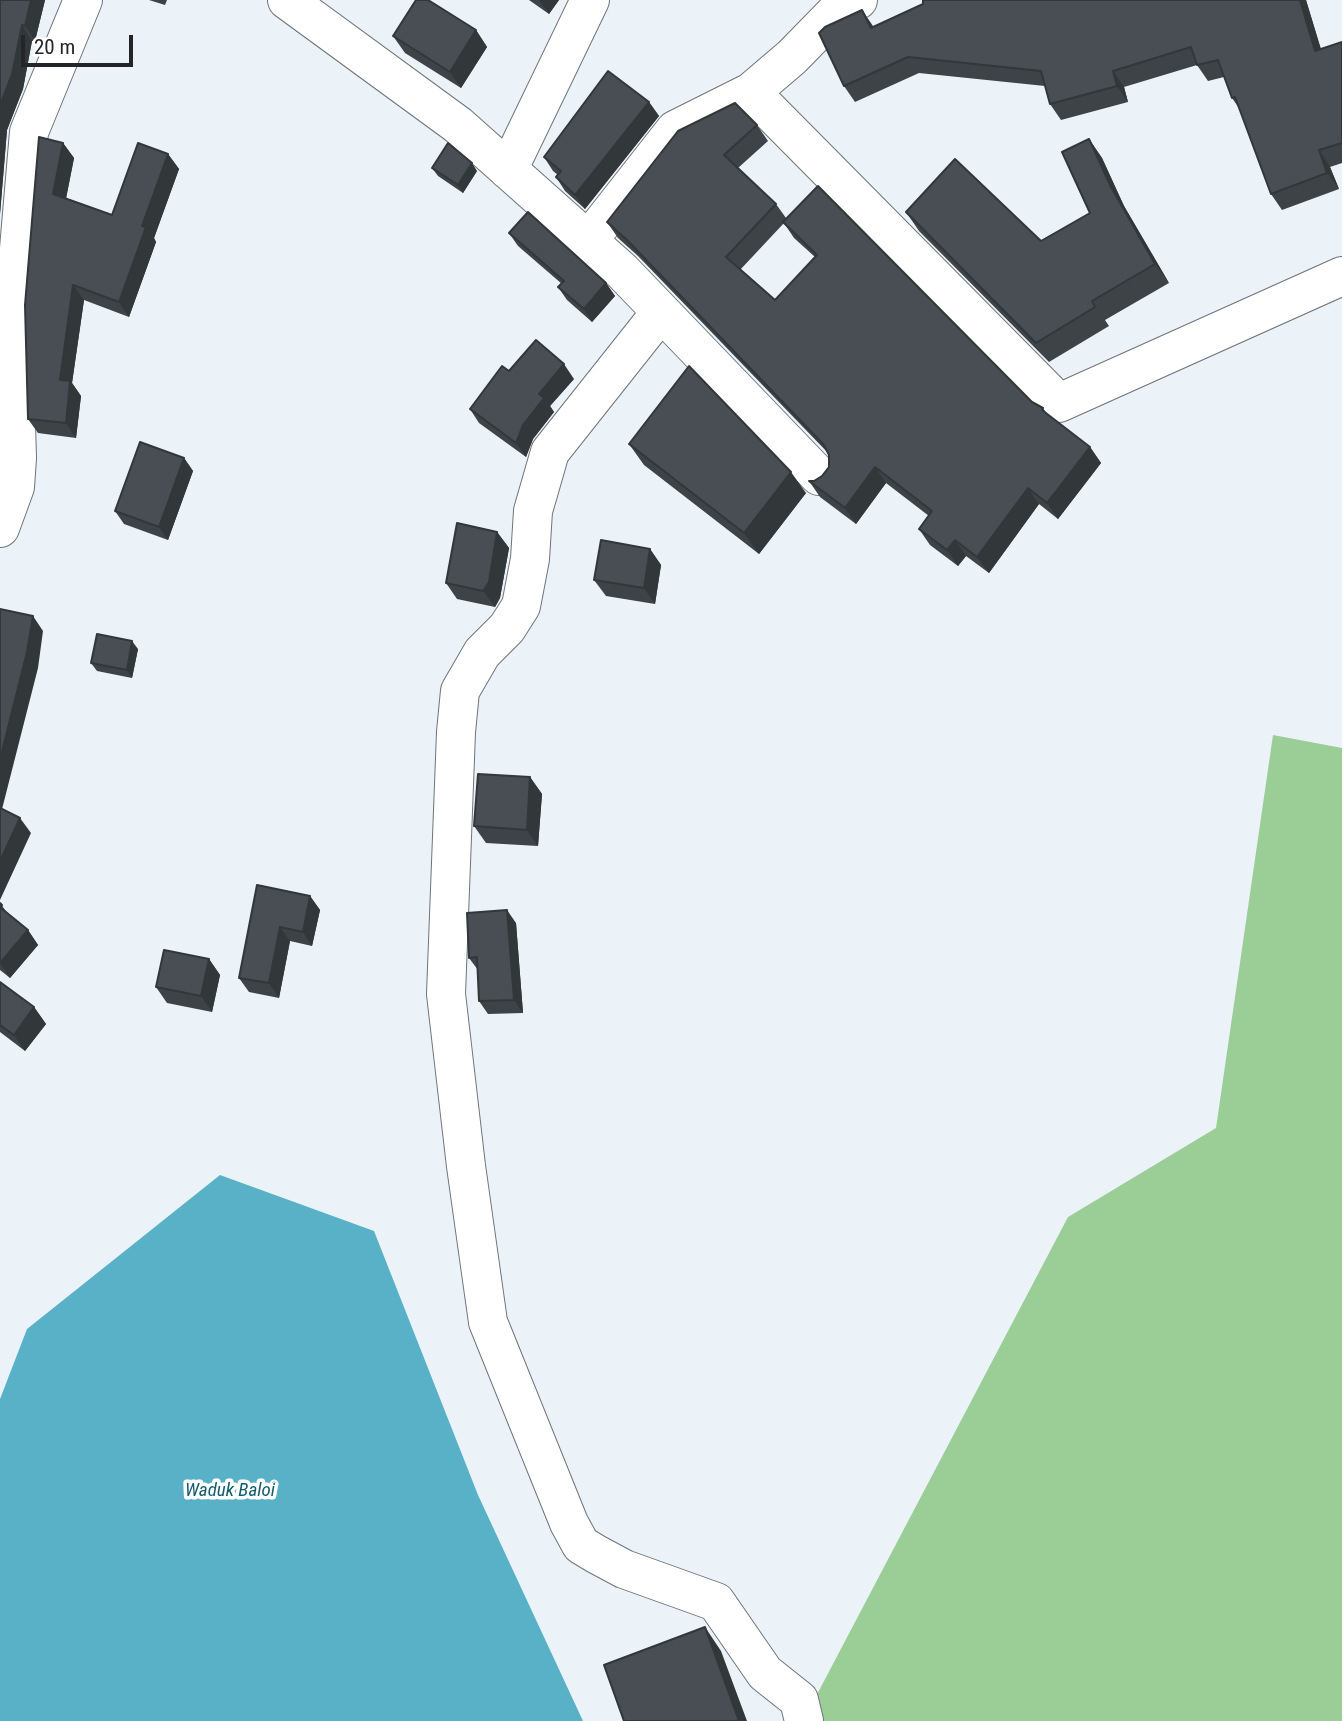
<!DOCTYPE html>
<html>
<head>
<meta charset="utf-8">
<style>
  body { margin:0 }
  #map { position:relative; width:1342px; height:1721px; overflow:hidden; background:#ebf3f9; font-family:"Roboto Condensed",sans-serif }
  canvas { display:block }
  .scale { position:absolute; left:21px; top:35px; width:112px; height:32px; box-sizing:border-box; border:4px solid #232528; border-top:0; padding-left:9px; font-size:21px; line-height:24px; white-space:nowrap; color:#232528; -webkit-text-stroke:5px #fff; paint-order:stroke }
</style>
</head>
<body>
<div id="map">
<canvas width="1342" height="1721"></canvas>
<div class="scale">20 m</div>
</div>
<script>
const g = document.querySelector('canvas').getContext('2d');
g.lineJoin = 'round';
function fill(path, color) { g.fillStyle = color; g.fill(path, 'evenodd'); }
function trace(path, color, width, dash) { g.strokeStyle = color; g.lineWidth = width; g.lineCap = dash ? 'butt' : 'round'; g.setLineDash(dash || []); g.stroke(path); }
function drawText(font, color, halo, rows, align = 'center') {
  g.font = font + ' "Roboto Condensed",sans-serif'; g.lineWidth = 7; g.setLineDash([]); g.textBaseline = 'middle'; g.strokeStyle = halo; g.fillStyle = color; for (const [text, x, y, turn = 0] of rows) {
    g.save(); g.translate(x, y); g.rotate((+turn || 0) * Math.PI / 180); g.textAlign = isNaN(turn) ? turn : align; if (halo) g.strokeText(text, 0, 0); g.fillText(text, 0, 0); g.restore();
  }
}
fill(new Path2D(`
  M1273,735l69,13v973h-539l265,-504 148,-89z`), '#9bcd97');
fill(new Path2D(`
  M220,1175l154,56 104,264 105,226h-583v-322l27,-70z`), '#59b1c8');
const minor = new Path2D(`
  M287,0l171,125 164,146 197,205
  M751,92l308,311 283,-127
  M508,170l82,-170
  M588,241l87,-111 76,-38 41,-35 47,-48 19,-9
  M661,312l-111,140 -17,59 -3,48 -9,47 -14,22 -25,25 -22,38 -4,41 -10,262 20,172 22,156 81,201 12,22 15,9 28,15 92,33 49,71 34,27 5,21
  M0,528l15,-41 2,-29 -4,-139 16,-187 54,-132`);
trace(minor, '#6e747a', 40);
trace(minor, '#fff', 38);
fill(new Path2D(`
  M0,0h45l-10,41h-3l-9,48 -16,41 -7,84z
  M149,0h18l-2,5z
  M529,0h30l-10,14z
  M923,0h383l15,49 21,-7v121l-12,4 9,22 -57,21 -11,-16 -32,-86 -7,-10 -8,-21 -16,4 -11,-16 -73,22 4,15 -67,18 -11,-16 -5,-18 -126,-13 -64,29 -11,-16 30,-59 49,-23z
  M476,30l11,17 -26,41 -56,-35 -12,-17z
  M649,102l10,14 -74,93 -20,-18 -9,-14 2,-2 -5,-4 -9,-14z
  M757,125l11,16 -30,27 38,36 10,14 246,184 11,6 4,6 43,33 11,16 -43,56 -19,-15 -50,69 -23,-17 -8,10 -28,-21 -11,-16 10,-13 -43,-33 -30,41 -36,-27 -11,-16h5l8,-5 7,-9v-13l-191,-198 -20,-18 -11,-16zM784,223l10,15 21,19 -40,43 -35,-30z
  M1089,139l13,19 22,48 45,77 -64,37 4,6 -60,36 -130,-131 -13,-19 135,29 49,-28z
  M63,143l11,15 -8,40 46,17 56,-61 11,15 -25,69 2,4 -27,75 -45,-17 -12,83 9,13 -5,42 -38,-5 -10,-14z
  M432,168l45,3 -14,22 -25,-17z
  M509,233l97,50 9,13 -23,26 -25,-22 -9,-13 4,-3 -44,-38z
  M509,371l65,8 -24,27 4,6 -21,27 -7,18 -47,-34 -9,-14z
  M629,444l177,49 -47,61 -115,-89z
  M184,458l9,13 -25,69 -44,-16 -9,-13z
  M497,532l12,16 -9,50 -5,9 -38,-8 -11,-16z
  M650,549l11,16 -6,39 -49,-8 -12,-16z
  M138,649l-6,29 -35,-7 -6,-8z
  M530,777l12,17 -4,52 -52,-3 -12,-17z
  M257,885l53,11 10,14 -8,36 -22,-5 -11,57 -30,-6 -10,-14z
  M0,903l8,11 20,16 10,15 -28,33 -10,-8z
  M516,923l7,90 -35,1 -9,-13 -1,-31 -9,-12z
  M209,959l11,16 -8,37 -45,-9 -11,-16z
  M0,982l34,25 12,17 -21,27 -25,-19z`), '#3e4347');
fill(new Path2D(`
  M31,0h14l-10,41 -10,-15z
  M539,0h20l-10,14z
  M1300,0h6l20,67 -11,-16z
  M862,10l11,16 9,18 -11,-16z
  M22,25l10,16 -9,48 -16,41 -7,84v-109z
  M476,30l11,17 -26,41 -11,-16z
  M1113,71l11,16 4,15 -11,-16z
  M649,102l10,14 -74,93 -10,-14z
  M1089,139l13,19 22,48 45,77 -14,-19 -44,-77z
  M63,143l11,15 -10,51 -11,-15z
  M1319,150l11,17 9,22 -12,-16z
  M168,154l11,15 -25,69 2,4 -27,75 -10,-15 23,-76z
  M472,163l5,8 -14,22 -5,-8z
  M606,283l9,13 -23,26 -8,-13z
  M73,285l11,15 -12,83 9,13 -5,42 -10,-15 -6,-43z
  M564,364l10,15 -24,27 4,6 -21,27 -7,18 -10,-14 7,-18 16,-31z
  M1090,447l11,16 -43,56 -11,-16z
  M184,458l9,13 -25,69 -9,-13z
  M875,467l11,16 -30,41 -11,-16z
  M791,472l15,21 -47,61 -15,-21z
  M1028,488l11,16 -50,69 -12,-16z
  M497,532l12,16 -9,50 -5,9 -12,-16z
  M955,540l11,16 -8,10 -11,-16z
  M650,549l11,16 -6,39 -11,-16z
  M33,616l10,15 -5,37 -38,149v-58z
  M132,641l6,8 -6,29 -5,-8z
  M530,777l12,17 -4,52 -11,-16z
  M20,818l11,15 -31,67v-39z
  M310,896l10,14 -8,36 -9,-14z
  M507,910l9,13 7,90 -9,-13z
  M280,927l10,14 -11,57 -10,-15z
  M28,930l10,15 -28,33 -10,-15z
  M209,959l11,16 -8,37 -11,-16z
  M34,1007l12,17 -21,27 -11,-16z
  M705,1627l16,24 26,70h-8z`), '#32373a');
const building = new Path2D(`
  M0,0h31l-6,26 -3,-1 -10,49 -12,31z
  M416,0h12l48,30 -26,42 -57,-36z
  M923,0h377l15,51 27,-9v101l-23,7 8,23 -56,21 -36,-97 -3,1 -14,-38 -21,5 -6,-18 -78,24 4,15 -67,18 -9,-33 -133,-14 -64,29 -25,-53 6,-6 37,-17 9,18 52,-24z
  M608,71l41,31 -74,93 -19,-18 5,-6 -17,-14z
  M735,103l22,22 -33,30 52,49 -50,53 49,43 42,-45 -34,-33 35,-36 214,216 11,6 -1,2 48,37 -43,56 -19,-15 -51,69 -22,-17 -8,10 -28,-21 13,-18 -57,-44 -30,41 -36,-27h5l8,-5 7,-9v-12l-5,-10 -197,-205 -20,-18 71,-91z
  M39,137l24,6 -10,51 59,21 26,-72 30,11 -26,72 4,1 -27,75 -46,-17 -13,95 10,1 -4,42 -38,-4 -3,-114z
  M1089,139l22,48 44,77 -63,37 3,6 -59,36 -130,-131 49,-53 86,82 49,-28 -28,-61z
  M448,143l24,20 -14,22 -26,-17z
  M528,212l78,71 -22,26 -26,-22 6,-6 -55,-48z
  M536,340l28,24 -25,30 5,4 -21,27 -7,18 -46,-34 32,-43 7,5z
  M689,366l102,106 -47,61 -115,-89z
  M140,442l44,16 -25,69 -44,-16z
  M457,523l40,9 -8,50 -6,9 -37,-8z
  M601,540l49,9 -6,39 -50,-8z
  M0,609l33,7 -6,36 -27,107z
  M97,634l35,7 -5,29 -36,-7z
  M478,774l52,3 -3,53 -53,-4z
  M0,808l20,10 -20,43z
  M257,885l53,11 -7,36 -23,-5 -11,56 -30,-5z
  M0,903l2,2 -1,3 27,22 -28,33z
  M507,910l7,90 -35,1 -2,-44 -8,1 -2,-45z
  M164,950l45,9 -8,37 -45,-9z
  M0,982l34,25 -20,28 -14,-10z
  M705,1627l34,94h-115l-20,-56z`);
fill(building, '#484e53');
trace(building, '#32373a', 2);
drawText('italic 19px', '#135c6d', '#fff', [
  ["Waduk Baloi",230,1491]
]);
</script>
</body>
</html>
